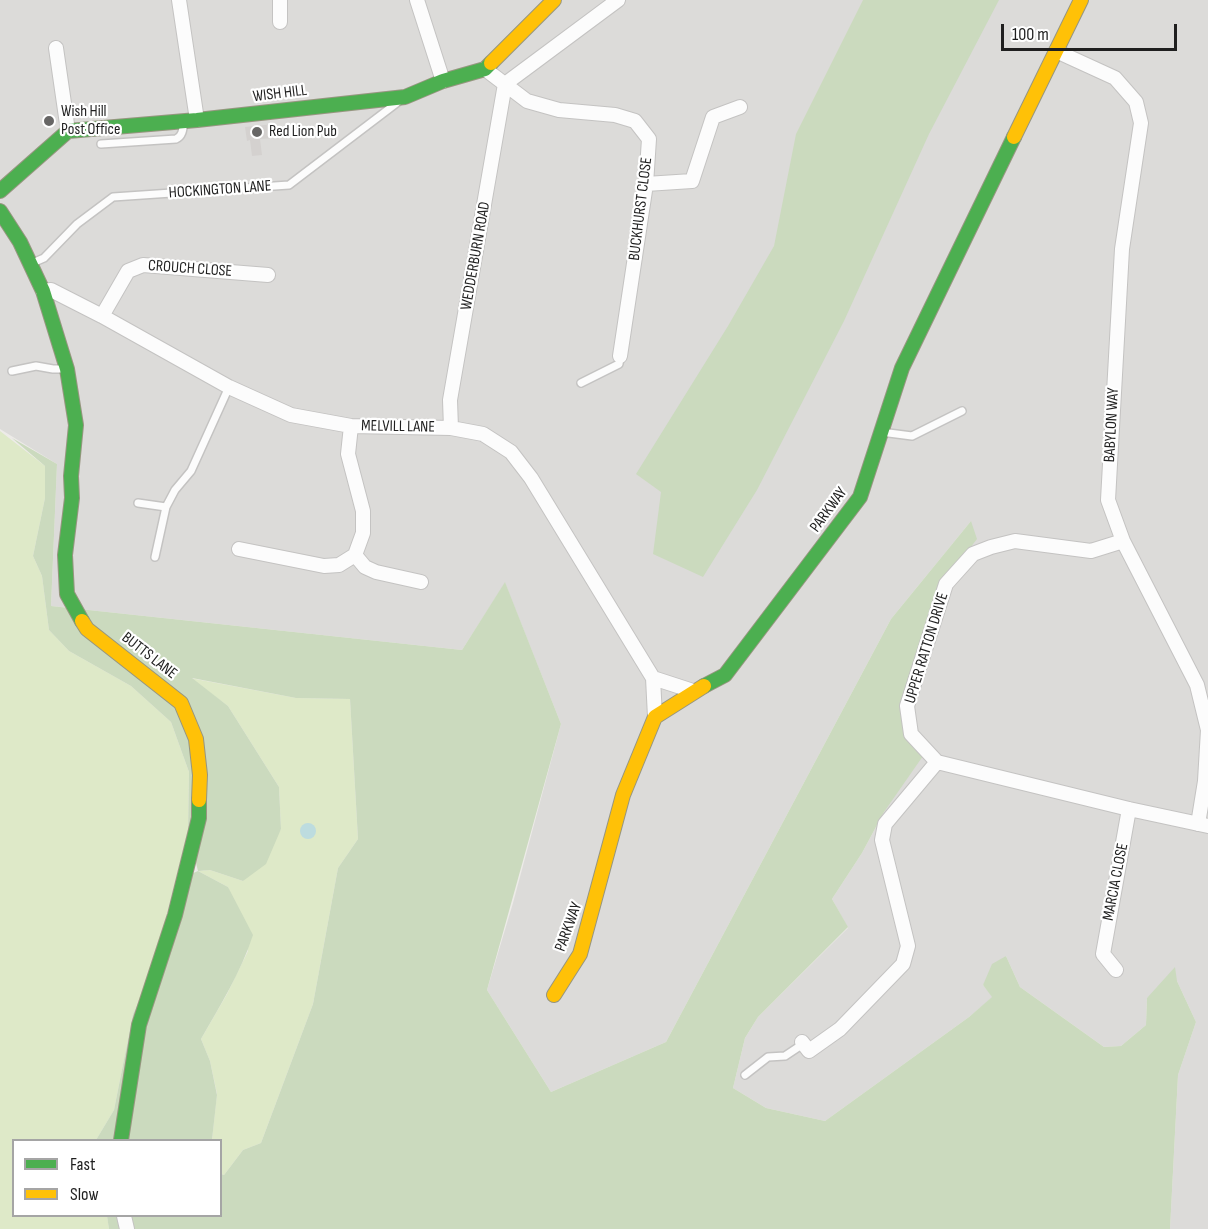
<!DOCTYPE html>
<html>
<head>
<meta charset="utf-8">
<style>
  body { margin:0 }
  #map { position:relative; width:1208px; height:1229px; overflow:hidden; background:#edebe8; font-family:"Sofia Sans Condensed",sans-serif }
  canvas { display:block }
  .legend { position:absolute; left:12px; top:1139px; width:210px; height:78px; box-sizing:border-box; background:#fff; border:2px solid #a5a5a5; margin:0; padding:8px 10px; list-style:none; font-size:18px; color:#1f1f1f }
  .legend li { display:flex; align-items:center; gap:12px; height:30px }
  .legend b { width:30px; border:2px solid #a5a5a5 }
  .scale { position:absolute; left:1001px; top:24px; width:176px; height:27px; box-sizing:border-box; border:3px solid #1f1f1f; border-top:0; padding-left:8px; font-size:18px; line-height:21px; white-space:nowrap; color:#1f1f1f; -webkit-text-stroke:4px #fff; paint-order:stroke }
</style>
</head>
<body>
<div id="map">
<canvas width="1208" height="1229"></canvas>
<ul class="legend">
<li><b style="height:8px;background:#4caf50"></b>Fast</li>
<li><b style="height:8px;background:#ffc107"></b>Slow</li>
</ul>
<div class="scale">100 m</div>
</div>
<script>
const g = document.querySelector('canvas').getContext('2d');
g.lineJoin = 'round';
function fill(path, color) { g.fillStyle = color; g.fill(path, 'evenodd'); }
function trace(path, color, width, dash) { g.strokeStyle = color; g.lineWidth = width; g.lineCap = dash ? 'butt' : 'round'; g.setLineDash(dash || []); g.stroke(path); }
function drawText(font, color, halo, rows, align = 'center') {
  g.font = font + ' "Sofia Sans Condensed",sans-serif'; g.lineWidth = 4.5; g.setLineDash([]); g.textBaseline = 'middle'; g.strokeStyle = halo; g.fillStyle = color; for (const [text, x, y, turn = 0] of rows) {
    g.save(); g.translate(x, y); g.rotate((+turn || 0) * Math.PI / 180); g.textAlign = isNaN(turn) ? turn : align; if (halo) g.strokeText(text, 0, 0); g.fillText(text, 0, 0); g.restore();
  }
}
fill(new Path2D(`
  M0,0h1208v1229h-38l8,-154 18,-53 -19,-41 -30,17 -1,27 -25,21 -17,1 -84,-60 -14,-31 -23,29 10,12 -24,20 -144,104 -59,-13 -33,-20 12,-50 13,-21 90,-89 -16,-29 30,-46 22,-41 24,-93 63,-198 -80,98 -225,423 -115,50 -64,-102 26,-87 48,-179 -56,-141 -43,67 -411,-44 6,-142 -57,-35z`), '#dcdbd9');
fill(new Path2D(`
  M0,431l45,35v32l-12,58 9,20 7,54 20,21 62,35 40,36 18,50 -1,59 -36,142 -19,41 -19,96 -18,30h-82v76h93l2,13h-109z
  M190,678l106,20 54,1 8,140 -20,29 -25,136 -52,139 -18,7 -19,25 -3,-1 -1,-34h-8l5,-46 -7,-33 -9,-22 26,-45 21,-43 -20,-64 -30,-16 12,-1 33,11 38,-52 -2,-42 -51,-81z`), '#dee9c8');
fill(new Path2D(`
  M863,0h136l-70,134 -85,187 -87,169 -54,87 -50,-23 8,-62 -25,-18 92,-148 46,-80 22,-112z
  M12,438l45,26 -6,142 411,44 43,-68 56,142 -74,266 64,102 115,-50 225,-423 80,-98 6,18 -34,44 -35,136 15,37 -39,56 -22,41 -30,46 16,28 -90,90 -13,21 -12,50 33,20 59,13 144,-104 23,-20 -9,-12 9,-21 14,-8 14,31 84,60 17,-1 25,-21 1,-27 28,-31 2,14 19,41 -18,53 -8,154h-1061l-2,-13h113l1,-42 3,1 19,-25 18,-7 52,-139 25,-136 20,-29 -8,-140 -54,-1 -104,-20 36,28 51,81 2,42 -15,35 -23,17 -33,-11 -12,1 30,16 25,48c-12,37 -33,71 -52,104l9,22 7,34 -5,45h-116l18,-30 19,-96 32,-71 26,-69 7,-3 -10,-40 1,-59 -18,-50 -40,-36 -62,-35 -20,-21 -7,-54 -9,-20 12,-58v-32z`), '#cbdabe');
fill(new Path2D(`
  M300 831a8 8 0 1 1 16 0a8 8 0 1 1-16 0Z`), '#bddcdf');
fill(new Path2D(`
  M274,124l2,14 -16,1 2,16 -10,1 -2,-16 -3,1 -2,-14z`), '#d4d1cf');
const lane = new Path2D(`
  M101,144l75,-5c7,-3 7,-11 8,-18
  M30,264l14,-6 33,-34 36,-27 176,-12 109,-83
  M12,371l24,-5 17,3h14
  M581,383l38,-19 1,-8
  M881,432l31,4 50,-25
  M138,503l28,4 9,-17 16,-19 38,-84
  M155,557l11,-50
  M745,1075l23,-18 17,-1 18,-12`);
const street = new Path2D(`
  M179,0l18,120
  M417,0l26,81
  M280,22v-22
  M56,48l12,83
  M1056,51l59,27 21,24 5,21 -19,126 -14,251 15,41 74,144 11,45 -3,51 -7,43
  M485,69l42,32 32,9 56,5 20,6 14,18 -3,45 -26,172
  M646,184l46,-3 21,-64 27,-10
  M43,291l8,-1 51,26 127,71 62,28 60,11 100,2 32,6 28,18 20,26 122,200 2,39
  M102,316l26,-45 15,-6 125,10
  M451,428l-1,-28 55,-316 113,-84
  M1123,541l-32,10 -76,-10 -24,6 -18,7 -27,30 -39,122 4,28 26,28 192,47 79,17
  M239,549l85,17 15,-1 16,-10 8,-22v-22l-15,-57 3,-28
  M355,555l10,12 11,5 45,10
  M653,678l40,13
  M1116,970l-13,-16 26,-145
  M802,1042l7,9 31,-22 63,-65 5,-18 -26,-106 3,-16 52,-62
  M124,1216l3,13`);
const fast = new Path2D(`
  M0,191l68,-60 129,-11 208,-23 38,-16 42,-12 6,-6
  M0,211l20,31 23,49 24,78 9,56 -5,51 1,22 -7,57 2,39 15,27
  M704,686l21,-11 135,-178 42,-129 112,-231
  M121,1140l18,-115 36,-110 24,-97v-18`);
const slow = new Path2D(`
  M491,63l63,-63
  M1014,137l67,-137
  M82,621l5,8 94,74 15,36 4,36 -1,25
  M554,995l26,-41 43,-159 32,-78 49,-31`);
trace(lane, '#c4c3c2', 10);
trace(street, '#c4c3c2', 16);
trace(fast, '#979680', 16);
trace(slow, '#979680', 16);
trace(lane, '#fcfcfc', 7);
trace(street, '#fcfcfc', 14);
trace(fast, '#4caf50', 14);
trace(slow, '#ffc107', 14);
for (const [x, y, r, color] of [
  [49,121,6,"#676665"],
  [257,132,6,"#676665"]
]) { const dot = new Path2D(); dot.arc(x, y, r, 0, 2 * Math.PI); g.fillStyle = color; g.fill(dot); trace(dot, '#fff', 2); }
drawText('16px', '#1f1f1f', '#fff', [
  ["WISH HILL",280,94,-7],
  ["HOCKINGTON LANE",220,190,-4],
  ["BUCKHURST CLOSE",641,209,-83],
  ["WEDDERBURN ROAD",476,256,-80],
  ["CROUCH CLOSE",190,269,4],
  ["BABYLON WAY",1112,425,-87],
  ["MELVILL LANE",398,427,1],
  ["PARKWAY",829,510,-54],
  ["UPPER RATTON DRIVE",927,648,-73],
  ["BUTTS LANE",149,656,38],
  ["MARCIA CLOSE",1116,882,-79],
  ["PARKWAY",569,927,-70]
]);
drawText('16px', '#1f1f1f', '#fff', [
  ["Wish Hill",61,112],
  ["Post Office",61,130],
  ["Red Lion Pub",269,132]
], 'left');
</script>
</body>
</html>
